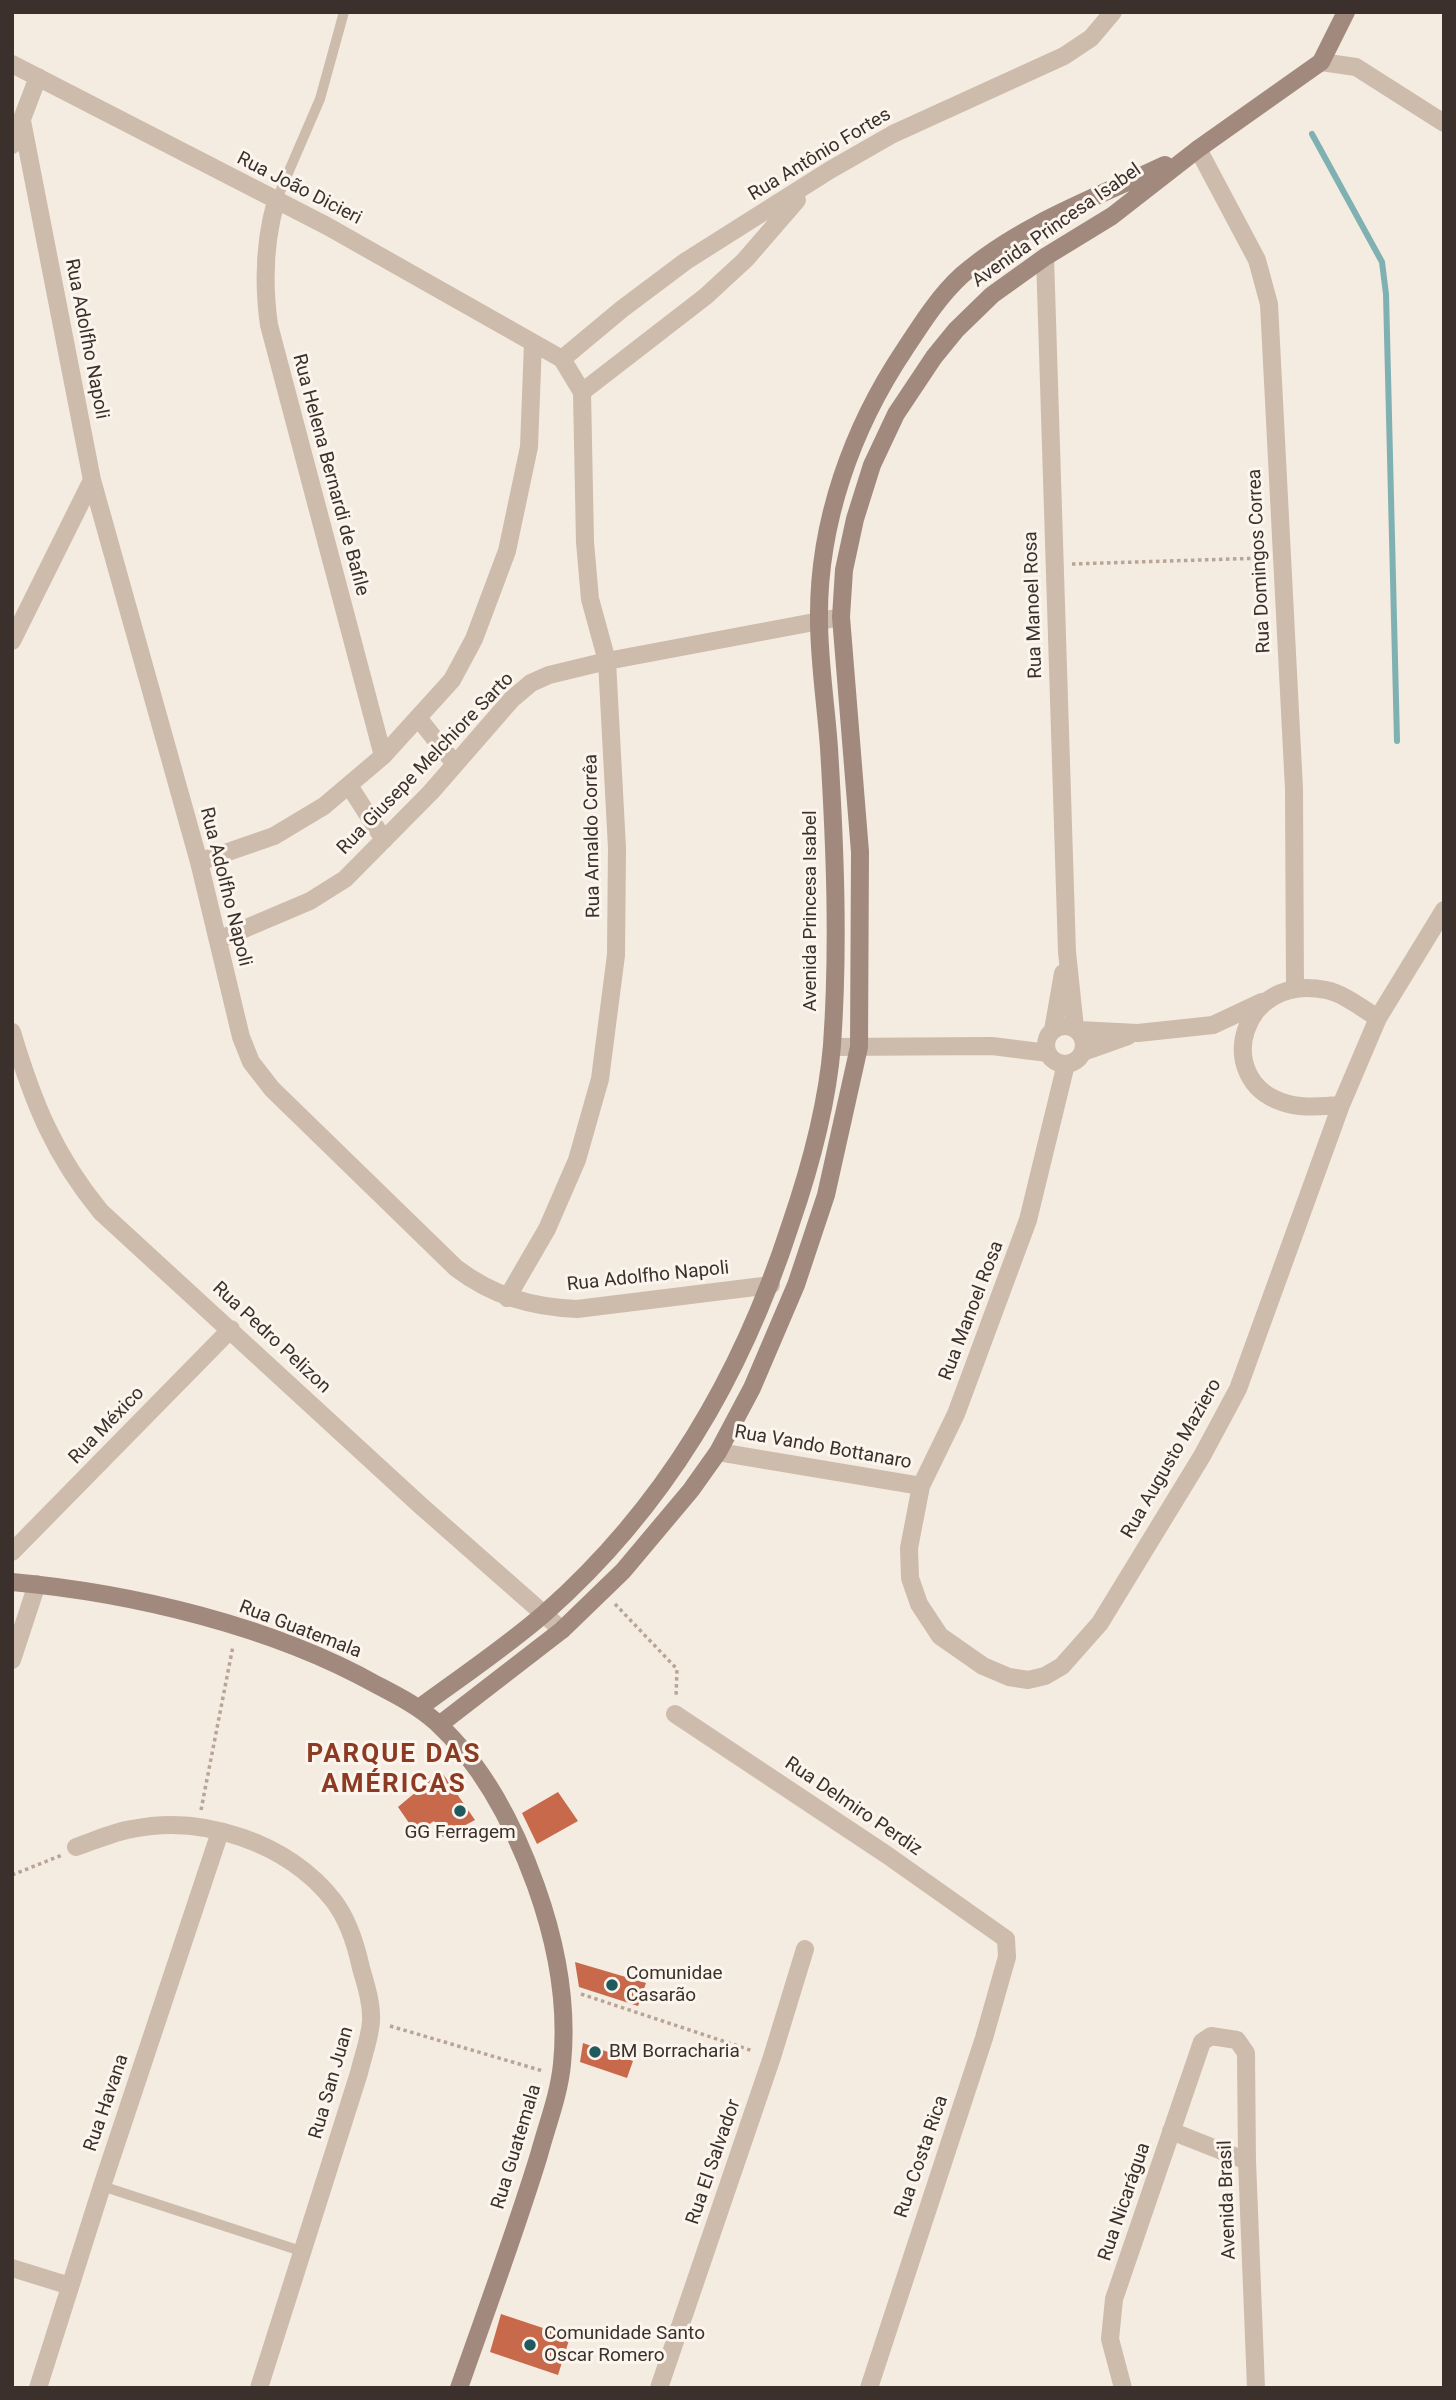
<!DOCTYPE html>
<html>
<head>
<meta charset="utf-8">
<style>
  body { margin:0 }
  #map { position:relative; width:1456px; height:2400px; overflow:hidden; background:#f4ebe1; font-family:Roboto,sans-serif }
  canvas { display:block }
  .frame { position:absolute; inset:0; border:14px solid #3b302b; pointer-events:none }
</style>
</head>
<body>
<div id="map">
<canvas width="1456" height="2400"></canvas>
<div class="frame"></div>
</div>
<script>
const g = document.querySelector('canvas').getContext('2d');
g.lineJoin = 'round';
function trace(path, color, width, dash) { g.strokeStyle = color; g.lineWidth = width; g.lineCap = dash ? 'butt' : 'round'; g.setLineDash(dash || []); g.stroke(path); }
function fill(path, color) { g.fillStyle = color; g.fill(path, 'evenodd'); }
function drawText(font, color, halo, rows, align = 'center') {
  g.font = font + ' Roboto,sans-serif'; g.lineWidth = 6; g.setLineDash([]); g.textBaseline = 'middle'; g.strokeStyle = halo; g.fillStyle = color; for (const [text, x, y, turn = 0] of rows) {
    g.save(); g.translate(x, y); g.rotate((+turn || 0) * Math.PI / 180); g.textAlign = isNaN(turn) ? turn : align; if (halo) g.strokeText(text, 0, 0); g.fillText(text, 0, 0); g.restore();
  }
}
trace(new Path2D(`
  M1312,134l70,128 4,32 11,447`), '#7fb0b2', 6);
fill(new Path2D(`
  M441,1771l34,49 -32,17 -9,-16 -18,12 -18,-26z
  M558,1792l20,29 -41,23 -15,-31z
  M575,1962l71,21 -8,23 -59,-19z
  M583,2043l50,18 -6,17 -47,-16z
  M501,2314l69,23 -12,38 -68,-23z`), '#c8694b');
trace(new Path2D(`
  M1072,564l192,-6
  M615,1604l62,65 -1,28
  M201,1810l32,-164
  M12,1875l50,-20
  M581,1994l172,57
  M390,2026l153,45`), '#b9a596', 3.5, [3.5, 3.5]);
trace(new Path2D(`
  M276,201l44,-102 24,-87
  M102,2186l202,66`), '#cdbbac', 10);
trace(new Path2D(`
  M1321,62l35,5 88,56
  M12,64l315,162 235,133
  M22,121l70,359 107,382 42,175 10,25 21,27 184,179c37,28 75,39 121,41l194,-24
  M12,145l26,-68
  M1198,149l59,111 12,44 25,485 1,199
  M276,201c-12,42 -13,81 -7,124l114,431
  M1045,257l22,695 8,76
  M562,359l60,-50 64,-48 144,-91 63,-36 171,-78 27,-18 22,-26
  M582,392l124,-96 39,-36 52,-60
  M12,641l80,-161
  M419,719l36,45
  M350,787l34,53
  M199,862l75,-26 50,-30 59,-50 69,-76 22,-41 33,-88 22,-104 4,-104
  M218,940l92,-39 35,-22 86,-87 81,-93 19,-16 18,-8 58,-14 234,-44
  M1046 1045a19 19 0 1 1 38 0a19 19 0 1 1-38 0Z
  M1053,1030l10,-57
  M1078,1030l60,3 75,-8 49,-23
  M12,1032c21,70 42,123 89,180l319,293 142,125
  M832,1047l160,-1 56,7
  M1083,1052l45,-16
  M1066,1064l-38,156 -72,194 -35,72 -12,62 1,30 9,26 21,32 43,30 26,11 19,3 17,-4 17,-10 38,-43 102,-167 36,-67 103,-284 37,-87 66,-108
  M1341,1105c-19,1 -40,4 -59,-3 -69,-23 -42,-130 44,-112 19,4 35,18 52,28
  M507,1298l40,-69 30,-69 23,-81 16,-124 1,-107 -10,-187 -17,-62 -5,-57 -3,-150 -20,-33
  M718,1452l203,34
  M12,1552l219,-223
  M12,1660l25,-76
  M675,1714l212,141 119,84 1,18 -23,81 -115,350
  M76,1847c18,-6 37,-15 56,-18 71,-15 156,14 201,71 15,19 23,45 28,68 5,17 11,36 10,53 -1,17 -8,35 -12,52l-100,315
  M1171,2131l76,30
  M12,2268l58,18
  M38,2388l64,-202 118,-354
  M659,2388l113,-331 33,-108
  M1123,2388l-13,-49 4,-40 88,-257 9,-6 26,4 9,13 1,108 9,227`), '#cdbbac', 18);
trace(new Path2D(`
  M12,1582c120,11 260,44 365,103 21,11 41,21 59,37 48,44 78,103 100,164 20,56 32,118 26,178 -3,31 -15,61 -23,91 -24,78 -53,156 -80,233
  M419,1708c42,-31 87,-61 126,-95 120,-106 196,-236 245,-387 20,-58 37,-119 42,-181 7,-98 3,-199 -3,-297 -3,-43 -10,-86 -10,-129 -1,-96 33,-191 86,-270 17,-26 34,-53 57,-74 57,-50 135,-78 203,-110
  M439,1725l123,-95 61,-59 68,-81 27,-38 34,-64 44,-103 30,-90 33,-148 1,-195 -19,-235 3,-47 11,-51 17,-54 24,-51 38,-57 22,-27 36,-35 53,-38 67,-41 86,-67 123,-87 25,-50`), '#a18a7d', 18);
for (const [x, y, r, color] of [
  [460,1811,7,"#1f5a5e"],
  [612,1985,7,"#1f5a5e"],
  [595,2052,7,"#1f5a5e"],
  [530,2345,7,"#1f5a5e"]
]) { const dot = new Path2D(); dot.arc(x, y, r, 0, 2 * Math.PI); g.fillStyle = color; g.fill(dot); trace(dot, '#fbf5ee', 2.5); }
drawText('19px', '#3b302b', '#fbf5ee', [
  ["Rua Antônio Fortes",820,155,-31],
  ["Rua João Dicieri",299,189,27],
  ["Avenida Princesa Isabel",1057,226,-35],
  ["Rua Adolfho Napoli",86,339,79],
  ["Rua Helena Bernardi de Bafile",330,475,75],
  ["Rua Domingos Correa",1260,561,-93],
  ["Rua Manoel Rosa",1034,605,-92],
  ["Rua Giusepe Melchiore Sarto",426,764,-46],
  ["Rua Arnaldo Corrêa",593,836,-91],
  ["Rua Adolfho Napoli",225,887,76],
  ["Avenida Princesa Isabel",811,911,-90],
  ["Rua Adolfho Napoli",648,1277,-6],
  ["Rua Manoel Rosa",972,1311,-69],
  ["Rua Pedro Pelizon",271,1338,43],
  ["Rua México",107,1426,-46],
  ["Rua Vando Bottanaro",823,1448,10],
  ["Rua Augusto Maziero",1172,1459,-60],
  ["Rua Guatemala",300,1630,21],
  ["Rua Delmiro Perdiz",853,1807,34],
  ["Rua San Juan",332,2083,-74],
  ["Rua Havana",107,2103,-71],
  ["Rua Guatemala",517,2147,-73],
  ["Rua Costa Rica",922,2157,-71],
  ["Rua El Salvador",714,2162,-71],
  ["Avenida Brasil",1228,2200,-92],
  ["Rua Nicarágua",1125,2202,-71]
]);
drawText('19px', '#3b302b', '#fbf5ee', [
  ["GG Ferragem",460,1833,"center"],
  ["Comunidae",626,1974],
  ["Casarão",626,1996],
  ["BM Borracharia",609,2052],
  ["Comunidade Santo",544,2334],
  ["Oscar Romero",544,2356]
], 'left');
g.letterSpacing = '2px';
drawText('bold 26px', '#8c3b22', '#fbf5ee', [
  ["PARQUE DAS",394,1755],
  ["AMÉRICAS",394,1785]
]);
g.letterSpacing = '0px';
</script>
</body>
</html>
